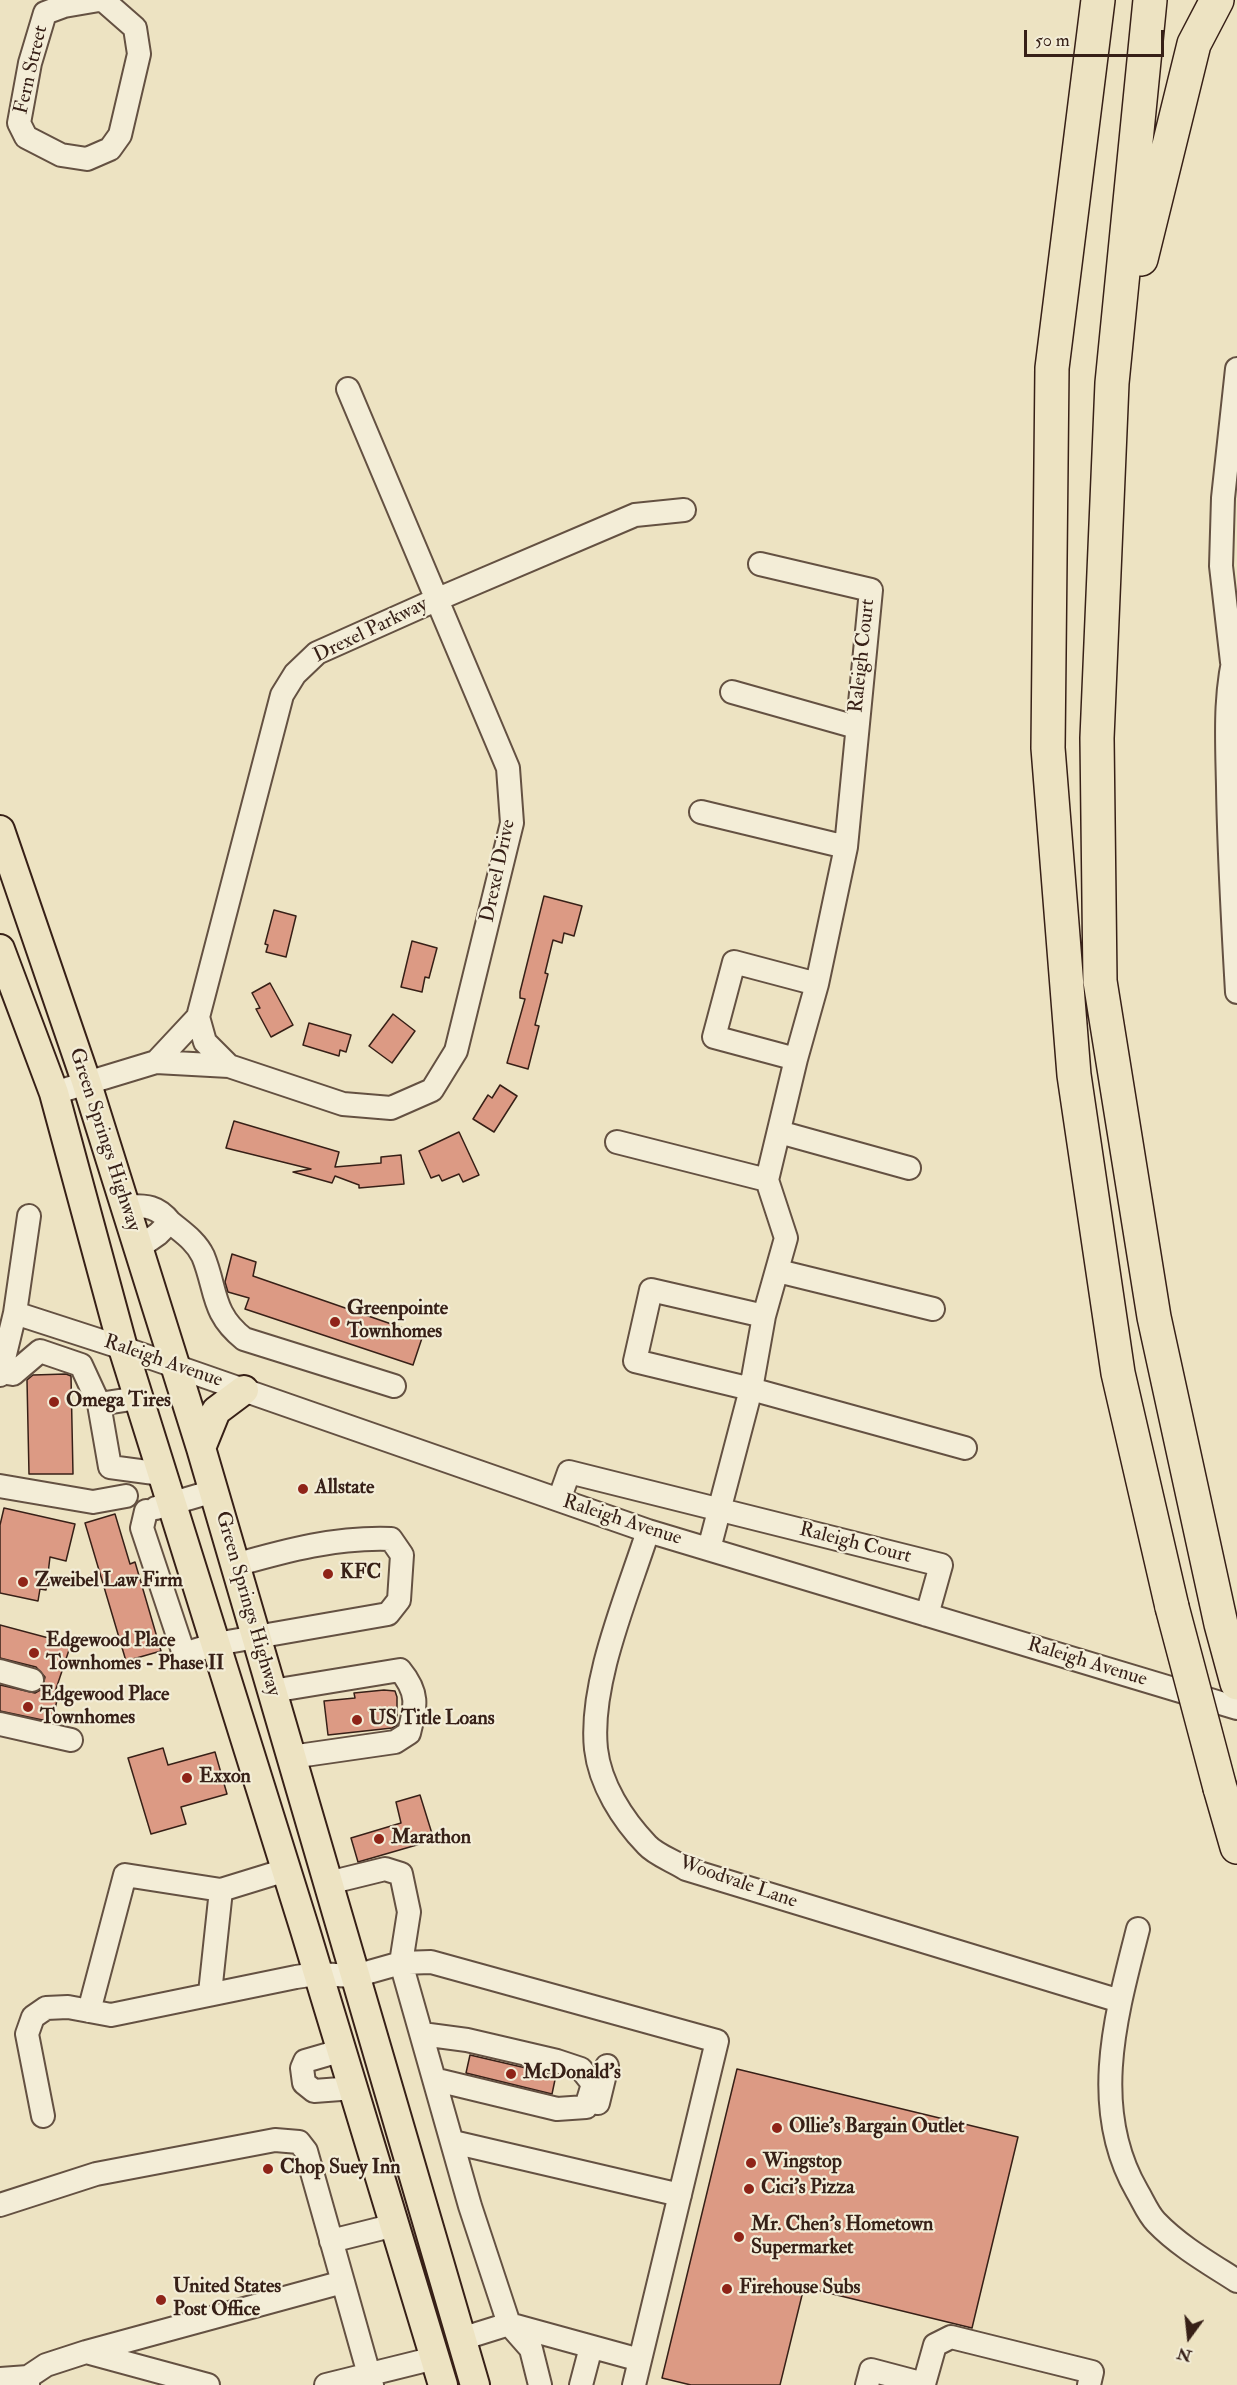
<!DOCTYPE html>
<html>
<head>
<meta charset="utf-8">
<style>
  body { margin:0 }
  #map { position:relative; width:1237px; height:2385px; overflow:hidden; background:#ede3c2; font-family:"IM FELL Double Pica",serif }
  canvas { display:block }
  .north { position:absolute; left:1159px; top:2307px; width:60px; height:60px; -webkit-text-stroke:4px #f3edd7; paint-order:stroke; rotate:195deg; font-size:16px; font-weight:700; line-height:24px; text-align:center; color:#372017 }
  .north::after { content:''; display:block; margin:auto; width:21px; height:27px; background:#372017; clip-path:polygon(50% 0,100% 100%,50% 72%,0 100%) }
  .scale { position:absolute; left:1024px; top:30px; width:140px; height:27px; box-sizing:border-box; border:3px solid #372017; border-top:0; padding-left:8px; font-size:18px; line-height:21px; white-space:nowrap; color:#372017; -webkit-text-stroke:4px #f3edd7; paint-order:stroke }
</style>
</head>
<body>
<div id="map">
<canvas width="1237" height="2385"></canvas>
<div class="north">N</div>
<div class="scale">50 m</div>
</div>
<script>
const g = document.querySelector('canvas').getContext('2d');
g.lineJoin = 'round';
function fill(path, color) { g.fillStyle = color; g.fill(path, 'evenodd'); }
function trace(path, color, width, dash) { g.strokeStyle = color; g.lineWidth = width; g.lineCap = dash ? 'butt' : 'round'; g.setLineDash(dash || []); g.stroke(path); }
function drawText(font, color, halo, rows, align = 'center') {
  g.font = font + ' "IM FELL Double Pica",serif'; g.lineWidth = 4.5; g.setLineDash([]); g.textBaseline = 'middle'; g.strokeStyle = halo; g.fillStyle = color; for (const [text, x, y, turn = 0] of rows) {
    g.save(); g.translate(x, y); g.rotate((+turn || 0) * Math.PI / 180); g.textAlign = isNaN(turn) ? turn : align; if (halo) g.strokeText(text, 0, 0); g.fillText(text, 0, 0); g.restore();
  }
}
const building = new Path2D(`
  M544,896l38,10 -8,30 -10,-3 -2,10 -9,-3 -8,33 3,1 -13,51 4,1 -11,43 -21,-6 18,-64 -5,-1v-6z
  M274,910l22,6 -10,41 -20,-5 2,-7 -3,-1z
  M412,941l25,7 -8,30 -4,-1 -3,15 -21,-5z
  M270,983l23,42 -22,12 -15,-28 4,-1 -8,-15z
  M393,1014l22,17 -23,32 -23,-17z
  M309,1023l42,12 -5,17 -6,-2 -1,6 -36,-11z
  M500,1085l17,11 -23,36 -21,-13 15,-24 4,3z
  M234,1121l105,31 -4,15 46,-4v-6l20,-2 3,29 -45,4v-3l-24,-9 -3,7 -39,-11 18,-3 -85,-21z
  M459,1132l20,43 -16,7 -4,-8 -17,7 -3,-6 -8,3 -12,-27z
  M232,1254l24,8 -3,14 170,59 -10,30 -168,-56 4,-11 -21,-6 -3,-10z
  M66,1374l5,2 2,98h-44l-2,-94 6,-5z
  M4,1508l71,16 -9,37 -16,-4 -4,33 -6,-1 -2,12 -38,-8v-68z
  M115,1514l15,50 5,-2 26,89 -35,10 -41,-138z
  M0,1625l71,19 -17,51 4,1 -6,26 -52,-11v-26l35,8 7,-4 3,-12 -9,-10 -36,-9z
  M384,1690l11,1 2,6v28l-5,3 -64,7 -4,-34 31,-3 -1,-5z
  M163,1748l5,17 47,-13 12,42 -46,13 5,17 -35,10 -23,-76z
  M420,1795l14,45 -76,22 -7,-24 50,-15 -5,-21z
  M470,2055l86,20 -4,19 -86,-21z
  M737,2069l281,68 -46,191 -168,-41 -24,98h-89l-29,-7z`);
fill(building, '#dc9a84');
trace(building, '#372017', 1.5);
const minor = new Path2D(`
  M99,0l-35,6 -19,7 -15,50 -11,60 7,14 35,18 26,4 23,-10 10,-14 19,-81 -4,-26 -32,-28
  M348,389l160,379 4,55 -56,228 -24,39 -41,18 -48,-4 -114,-38 -24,-24 -7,-25 84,-322 13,-21 22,-21 121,-54 197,-84 49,-5
  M760,564l111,26 -25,257 -29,137 -21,75 -29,121
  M1237,645c-13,46 -10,94 -9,141 1,69 5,137 9,206
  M1232,662l-11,-96 2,-68 14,-129
  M732,692l124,35
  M701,812l145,35
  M796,1059l-82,-22 20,-75 83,22
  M156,1062l73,4
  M54,1093l102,-31 42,-45
  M779,1132l130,36
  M617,1142l150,38 19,58 -22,78 -13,73 -42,160
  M125,1206c20,0 32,-1 45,16l-12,12 -20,14
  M170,1222c12,10 26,19 33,34 14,34 8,57 41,83l150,47
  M778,1271l155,38
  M15,1313l108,35 525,183 589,177
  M764,1316l-113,-26 -16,71 116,28 214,59
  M1,1372l12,2 27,-23 41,14 18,39
  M0,1375l15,-62 14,-97
  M138,1398l-39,6 11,63 52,7
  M0,1486l93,16 33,-6
  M559,1500l10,-28 372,93 -14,50
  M156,1508l58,-17
  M146,1511l-4,17 42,126 32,-10 172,-30 11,-14 3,-45 -11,-16c-55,-2 -103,11 -156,26
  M648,1531c-20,63 -59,152 -52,218 4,35 26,70 51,96 9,10 27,16 39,24l434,132
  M0,1671l32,9
  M272,1691l128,-21c19,23 16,35 9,63l-14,9 -104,15
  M0,1724l71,16
  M328,1883l57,-14 16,5 8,38 -8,51 69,243 39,118 22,25 9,36
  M221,1890l65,-20
  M1138,1929c-22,86 -49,179 -1,262 6,10 11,23 19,31 23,24 53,41 81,59
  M89,2011l36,-136 96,15 -11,103
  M422,2034l45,6 90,21 24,8 12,15 -7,23 -29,2 -120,-29
  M343,2050l-38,11 -3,7 2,15 10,8 40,-3
  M598,2103l9,-37
  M43,2116l-16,-82 6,-17 13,-9 22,-1 43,8 185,-38 20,-3 39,2 46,-13 30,-1 286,79 -83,344
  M453,2142l227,53
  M0,2205l96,-31 179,-34 24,2 7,9 37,131 -257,70
  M331,2241l64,-16
  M343,2282l29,103
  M461,2339l48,-15 131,36
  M0,2379l28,-2
  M28,2385v-8l18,-12 40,-13 122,33
  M326,2385l109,-27
  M581,2385l10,-38
  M867,2385l4,-15 53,14 11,-39 16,-8 141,35 -3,13`);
const major = new Path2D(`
  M0,830l86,251 115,367 274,937
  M0,949l54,144 69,255 182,582 138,455
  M201,1448l15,-37 28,-21`);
const highway = new Path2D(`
  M1098,0l-46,368 -4,380 26,327 44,298 54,234
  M1150,0l-38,383 -15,355 3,243 54,336 67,307 16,59
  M1141,259l53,-215 23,-44
  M1220,1788l17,59`);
trace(minor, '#645142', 26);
trace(major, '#372017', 32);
trace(highway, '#372017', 36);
trace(minor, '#f3edd7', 22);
trace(major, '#ede3c2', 28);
trace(highway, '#ede3c2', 33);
const highwayBridge = new Path2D(`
  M1172,1607l48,181`);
trace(highwayBridge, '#372017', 36, []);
trace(highwayBridge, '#ede3c2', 33);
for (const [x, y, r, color] of [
  [335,1322,6,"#8f2418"],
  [54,1402,6,"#8f2418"],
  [303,1489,6,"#8f2418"],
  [328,1574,6,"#8f2418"],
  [23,1582,6,"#8f2418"],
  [34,1653,6,"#8f2418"],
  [28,1707,6,"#8f2418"],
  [357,1720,6,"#8f2418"],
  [187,1778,6,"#8f2418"],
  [379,1839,6,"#8f2418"],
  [511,2074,6,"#8f2418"],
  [777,2128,6,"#8f2418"],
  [751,2163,6,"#8f2418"],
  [268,2169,6,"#8f2418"],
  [749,2189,6,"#8f2418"],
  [739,2237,6,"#8f2418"],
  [727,2289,6,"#8f2418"],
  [161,2300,6,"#8f2418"]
]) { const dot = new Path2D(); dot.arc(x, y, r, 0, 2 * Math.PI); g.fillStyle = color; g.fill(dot); trace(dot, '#f3edd7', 2); }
drawText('20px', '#372017', '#f3edd7', [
  ["Fern Street",32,70,-77],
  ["Drexel Parkway",371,631,-26],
  ["Raleigh Court",863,656,-84],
  ["Drexel Drive",499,871,-78],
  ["Green Springs Highway",104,1140,72],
  ["Raleigh Avenue",163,1362,19],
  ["Raleigh Avenue",622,1521,18],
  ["Raleigh Court",855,1544,14],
  ["Green Springs Highway",247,1604,74],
  ["Raleigh Avenue",1087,1663,17],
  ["Woodvale Lane",738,1883,19]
]);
drawText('bold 20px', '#372017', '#f3edd7', [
  ["Greenpointe",347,1310],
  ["Townhomes",347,1333],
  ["Omega Tires",66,1402],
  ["Allstate",315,1489],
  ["KFC",340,1574],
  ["Zweibel Law Firm",35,1582],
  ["Edgewood Place",46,1642],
  ["Townhomes - Phase II",46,1665],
  ["Edgewood Place",40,1696],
  ["Townhomes",40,1719],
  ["US Title Loans",369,1720],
  ["Exxon",199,1778],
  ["Marathon",391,1839],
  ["McDonald's",523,2074],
  ["Ollie's Bargain Outlet",789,2128],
  ["Wingstop",763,2163],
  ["Chop Suey Inn",280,2169],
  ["Cici's Pizza",761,2189],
  ["Mr. Chen's Hometown",751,2226],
  ["Supermarket",751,2249],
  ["United States",173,2288],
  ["Post Office",173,2311],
  ["Firehouse Subs",739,2289]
], 'left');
</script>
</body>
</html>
